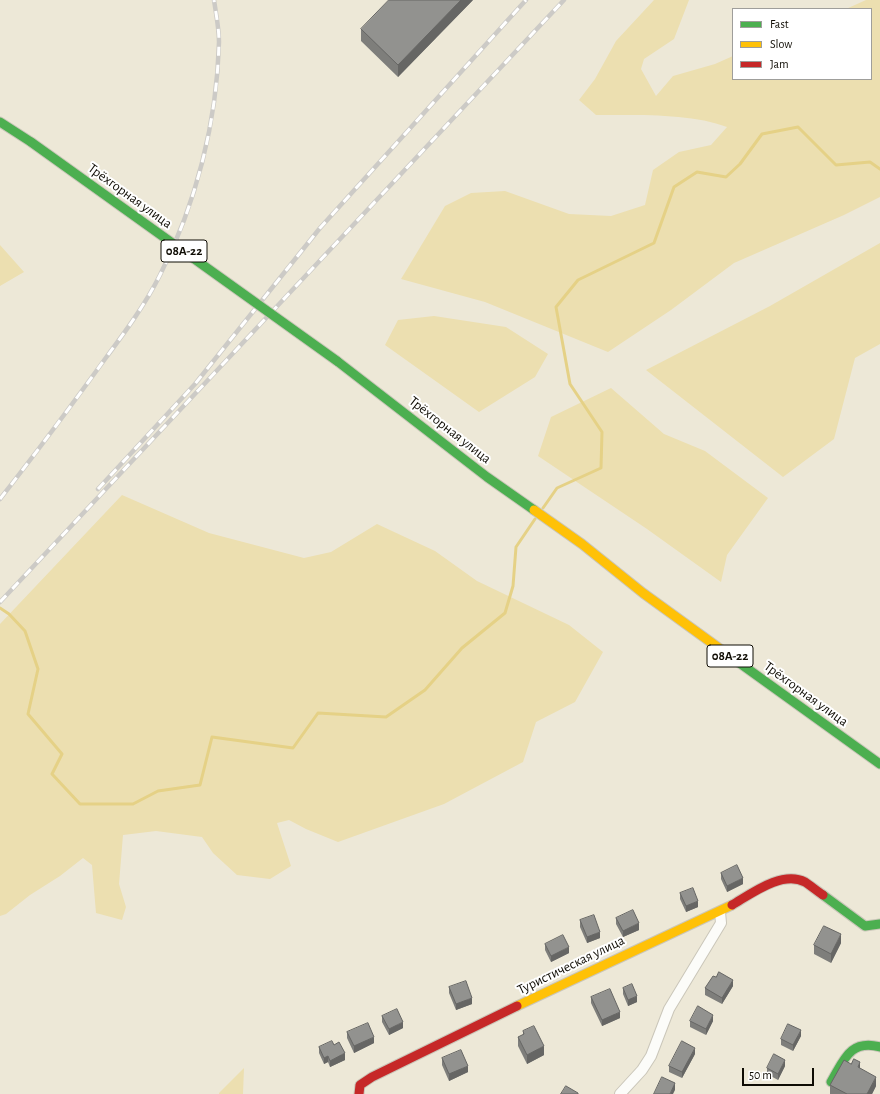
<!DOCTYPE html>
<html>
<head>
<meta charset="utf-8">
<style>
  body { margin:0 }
  #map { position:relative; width:880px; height:1094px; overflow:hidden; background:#ede8d7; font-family:"Alegreya Sans",sans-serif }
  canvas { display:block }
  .legend { position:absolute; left:732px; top:8px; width:140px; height:72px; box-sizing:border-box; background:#fff; border:1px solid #9f9e9b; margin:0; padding:5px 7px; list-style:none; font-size:12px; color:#0f0c04 }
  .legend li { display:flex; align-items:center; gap:8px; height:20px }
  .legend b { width:20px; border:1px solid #9f9e9b }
  .scale { position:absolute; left:742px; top:1068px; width:72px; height:18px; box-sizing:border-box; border:2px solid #0f0c04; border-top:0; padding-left:5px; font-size:12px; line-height:14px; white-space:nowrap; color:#0f0c04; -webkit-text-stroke:3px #fff; paint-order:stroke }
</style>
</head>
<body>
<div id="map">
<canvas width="880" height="1094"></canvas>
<ul class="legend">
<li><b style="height:5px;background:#4caf50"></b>Fast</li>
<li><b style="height:5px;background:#ffc107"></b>Slow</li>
<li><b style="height:5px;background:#c62828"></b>Jam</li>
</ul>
<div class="scale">50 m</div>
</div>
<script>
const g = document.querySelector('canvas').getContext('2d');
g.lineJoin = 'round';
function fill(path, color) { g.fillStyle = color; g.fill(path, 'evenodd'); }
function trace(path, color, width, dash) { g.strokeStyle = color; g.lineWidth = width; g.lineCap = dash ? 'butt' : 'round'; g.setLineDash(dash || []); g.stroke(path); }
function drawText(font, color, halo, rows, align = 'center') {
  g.font = font + ' "Alegreya Sans",sans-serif'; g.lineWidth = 4; g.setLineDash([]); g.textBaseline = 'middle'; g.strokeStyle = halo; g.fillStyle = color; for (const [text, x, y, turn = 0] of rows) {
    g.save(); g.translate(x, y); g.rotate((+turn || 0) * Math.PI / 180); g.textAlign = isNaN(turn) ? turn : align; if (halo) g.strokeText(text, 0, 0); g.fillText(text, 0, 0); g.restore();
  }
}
fill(new Path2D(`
  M654,0h35l-15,39 -30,20 -3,10 15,27 17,-20 42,-12 18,-8v23h138v-70h-25l20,-9h14v197l-36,18 -110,48 -63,47 -63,42 -123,-50 -84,-23 44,-73 26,-13 34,-2 64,23 42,2 34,-11 8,-35 26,-18 32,-7 16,-18c-36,-14 -91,-12 -131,-12l-17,-15 16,-21 21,-38z
  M880,243v101l-25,14 -21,81 -51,38 -137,-107 124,-64z
  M0,245l24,27 -24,14z
  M434,316l72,11 42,27 -13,23 -56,35 -94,-67 13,-25z
  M611,388l53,46 41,17 63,47 -41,57 -6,27 -74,-53 -109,-73 13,-39z
  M122,495l87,38 95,25 27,-6 46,-28 58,27 42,30 92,44 34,27 -28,50 -39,20 -13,40 -79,42 -106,38 -32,-13 -17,-9 -12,3 14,43 -21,13 -33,-4 -24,-22 -11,-16 -46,-6 -33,4 -4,49 7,23 -4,13 -26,-7 -4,-48 -9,-7 -23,18 -30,19 -24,19 -6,2v-292z
  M244,1068l-1,26h-24v-1z`), '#ecdfb0');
trace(new Path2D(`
  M543,508l14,-20 44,-20 1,-36 -32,-48 -14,-77 22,-27 76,-37 20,-56 23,-15 29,5 14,-13 22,-30 36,-7 38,38 34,-3 10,7
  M0,608l9,6 16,17 13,38 -10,45 34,40 -10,20 28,30h53l25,-13 42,-6 12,-48 81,11 25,-35 68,4 39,-27 37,-42 43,-35 8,-27 3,-39 19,-28`), '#e5d186', 3);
const street = new Path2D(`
  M620,1094l22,-24 9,-14 18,-47 52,-86 -1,-11`);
const fast = new Path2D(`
  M0,122l31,20
  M337,361l150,116 47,33
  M734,659l146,105
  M823,895l42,31 15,-2
  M831,1082c13,-22 19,-43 49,-35`);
const slow = new Path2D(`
  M534,510l48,34 61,49 91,66
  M517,1006l215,-101`);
const jam = new Path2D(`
  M732,905c19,-11 50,-35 73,-23 6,4 12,9 18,13
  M359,1094l1,-9 12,-8 145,-71`);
trace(street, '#cac6b9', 12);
trace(fast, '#cac6b9', 11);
trace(slow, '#cac6b9', 11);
trace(jam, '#cac6b9', 11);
trace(street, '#fcfcf9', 10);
trace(fast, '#4caf50', 9);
trace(slow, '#ffc107', 9);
trace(jam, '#c62828', 9);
const rail = new Path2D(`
  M98,489l97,-105 125,-156 206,-228
  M0,499c36,-46 71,-93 105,-140 20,-27 40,-54 55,-84 36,-71 57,-153 59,-233 0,-14 -3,-28 -5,-42
  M0,602l564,-602`);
trace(rail, '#cccac6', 4.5);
trace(rail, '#fff', 3, [9]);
const fastBridge = new Path2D(`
  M31,142l306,219`);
trace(fastBridge, '#cac6b9', 11, []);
trace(fastBridge, '#4caf50', 9);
fill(new Path2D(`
  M473,0l-75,77 -37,-36v-12z
  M721,873l22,11 -16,8 -6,-13z
  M680,893l18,14 -12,5 -6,-13z
  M616,918l23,12 -16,7 -7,-13z
  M580,920l20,18 -13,5 -7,-16z
  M841,943l-10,20 -17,-9v-9z
  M545,944l24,9 -18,9 -6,-12z
  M733,986l-11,18 -17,-9v-7z
  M449,987l23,17 -16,6 -7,-17z
  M623,988l14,14 -9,4 -5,-12z
  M591,997l29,21 -18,8 -11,-23z
  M382,1016l21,12 -14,7 -7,-13z
  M690,1021h23l-7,14 -16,-8z
  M523,1031l21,24 -17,9 -9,-18v-9l5,-2z
  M347,1032l27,11 -20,10 -7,-15z
  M801,1036l-8,15 -12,-6v-6z
  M334,1045l11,15 -15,7 -2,-5 -4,2 -5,-11v-6z
  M695,1054l-13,24 -13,-6v-6z
  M442,1058l26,14 -19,9 -7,-16z
  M785,1066l-7,14 -11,-6v-6z
  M860,1068l16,18 -4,8h-42v-9z`), '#7e7e7b');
fill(new Path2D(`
  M461,0h12l-75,77v-12z
  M743,878v6l-16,8v-6z
  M698,901v6l-12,5v-6z
  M639,923v7l-16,7v-6z
  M600,932v6l-13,5v-6z
  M841,934v9l-10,20v-9z
  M569,947v6l-18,9v-6z
  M733,980v6l-11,18v-6z
  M637,996v6l-9,4v-6z
  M472,998v6l-16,6v-6z
  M620,1012v6l-18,8v-6z
  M713,1015v6l-7,14v-6z
  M403,1022v6l-14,7v-6z
  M801,1030v6l-8,15v-6z
  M374,1037v6l-20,10v-7z
  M544,1046v9l-17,9v-9z
  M695,1048v6l-13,24v-6z
  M345,1053v7l-15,7v-6z
  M328,1056v6l-4,2v-6z
  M785,1060v6l-7,14v-6z
  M860,1062v9l-2,-4z
  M468,1066v6l-19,9v-7z
  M876,1077v9l-4,8h-5z
  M675,1083v7l-2,4h-3z`), '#666664');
const building = new Path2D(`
  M389,0h72l-63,65 -37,-36z
  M737,865l6,13 -16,8 -6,-13z
  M693,888l5,13 -12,5 -6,-13z
  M633,910l6,13 -16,8 -7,-13z
  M594,915l6,17 -13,5 -7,-17z
  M824,926l17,8 -10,20 -17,-9z
  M563,935l6,12 -18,9 -6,-12z
  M719,972l14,8 -11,18 -17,-10 8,-12 3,1z
  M466,981l6,17 -16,6 -7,-17z
  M632,984l5,12 -9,4 -5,-12z
  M610,989l10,23 -18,8 -11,-23z
  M698,1006l15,9 -7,14 -16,-8z
  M397,1009l6,13 -14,7 -7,-13z
  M368,1023l6,14 -20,9 -7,-14z
  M788,1024l13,6 -8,15 -12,-6z
  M534,1026l10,20 -17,9 -9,-18 6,-3 -1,-3z
  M332,1041l2,4 5,-3 6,11 -15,8 -2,-5 -4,2 -5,-11z
  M682,1041l13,7 -13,24 -13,-6z
  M461,1050l7,16 -19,8 -7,-16z
  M774,1054l11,6 -7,14 -11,-6z
  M854,1059l6,3 -2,5 18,10 -9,17h-20l-17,-9 14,-25 7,4z
  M662,1077l13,6 -5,11h-16z
  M566,1086l12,7v1h-17z`);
fill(building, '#92928f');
trace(building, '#666664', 1);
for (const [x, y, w] of [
  [184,251,46],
  [730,656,46]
]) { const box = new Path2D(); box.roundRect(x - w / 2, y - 11, w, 22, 3); g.fillStyle = '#fff'; g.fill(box); trace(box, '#0f0c04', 1); }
drawText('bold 13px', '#0f0c04', null, [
  ["08А-22",184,251],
  ["08А-22",730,656]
]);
drawText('14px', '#0f0c04', '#fff', [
  ["Трёхгорная улица",130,196,36],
  ["Трёхгорная улица",450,430,38],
  ["Трёхгорная улица",806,694,36],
  ["Туристическая улица",571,965,-26]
]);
</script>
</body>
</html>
